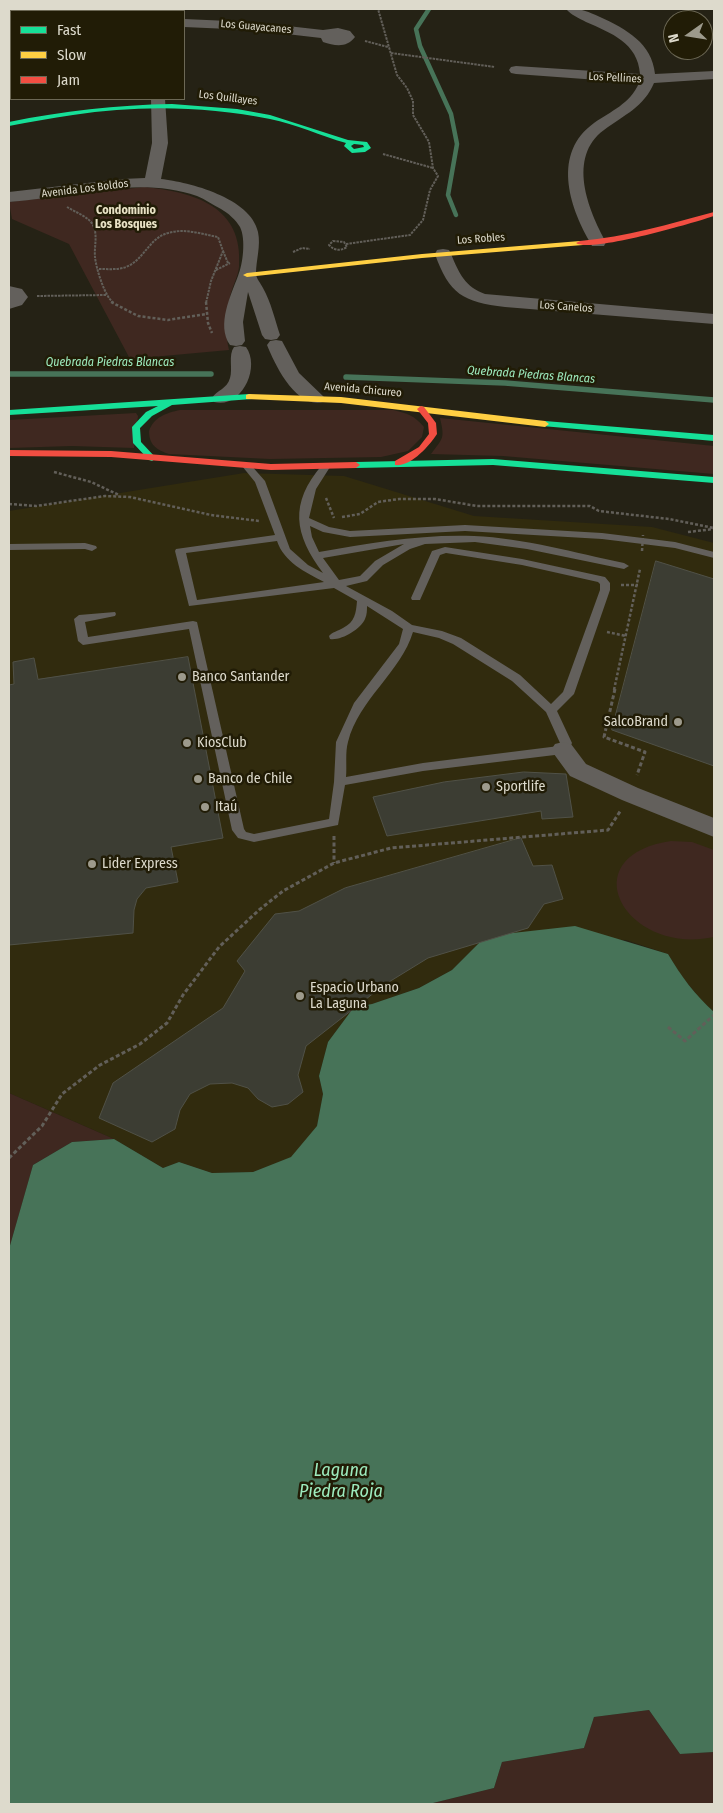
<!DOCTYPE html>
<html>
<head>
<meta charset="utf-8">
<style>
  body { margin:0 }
  #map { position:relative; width:723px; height:1813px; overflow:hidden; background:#252215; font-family:"Fira Sans Condensed",sans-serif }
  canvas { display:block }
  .frame { position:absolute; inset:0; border:10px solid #dddacc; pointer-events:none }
  .legend { position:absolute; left:10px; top:10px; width:175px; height:90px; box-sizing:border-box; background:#211c06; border:1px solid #6c6855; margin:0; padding:6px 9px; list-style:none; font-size:15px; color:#dddacc }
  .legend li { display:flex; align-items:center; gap:10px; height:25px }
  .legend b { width:25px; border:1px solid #6c6855 }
  .north { position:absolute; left:663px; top:10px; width:50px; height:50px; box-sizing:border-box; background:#211c06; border:1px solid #6c6855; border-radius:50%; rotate:257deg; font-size:14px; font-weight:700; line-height:20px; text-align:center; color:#dddacc }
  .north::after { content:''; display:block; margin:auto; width:18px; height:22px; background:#9d9a8c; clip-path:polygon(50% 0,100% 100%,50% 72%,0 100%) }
</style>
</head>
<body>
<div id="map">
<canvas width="723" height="1813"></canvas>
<div class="frame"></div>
<ul class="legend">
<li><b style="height:6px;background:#16e098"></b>Fast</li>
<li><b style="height:6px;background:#ffcf43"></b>Slow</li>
<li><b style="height:6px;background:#f24e42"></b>Jam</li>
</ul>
<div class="north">N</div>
</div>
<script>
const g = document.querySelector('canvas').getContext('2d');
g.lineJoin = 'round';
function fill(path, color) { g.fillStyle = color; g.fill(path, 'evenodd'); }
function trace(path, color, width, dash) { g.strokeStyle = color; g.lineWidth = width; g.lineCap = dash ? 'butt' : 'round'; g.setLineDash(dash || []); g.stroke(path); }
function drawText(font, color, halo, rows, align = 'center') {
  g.font = font + ' "Fira Sans Condensed",sans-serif'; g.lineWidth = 5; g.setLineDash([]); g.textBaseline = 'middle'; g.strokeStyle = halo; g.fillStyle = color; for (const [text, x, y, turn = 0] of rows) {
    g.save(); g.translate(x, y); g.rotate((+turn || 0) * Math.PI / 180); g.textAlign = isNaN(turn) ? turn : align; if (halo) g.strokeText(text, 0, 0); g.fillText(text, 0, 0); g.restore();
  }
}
fill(new Path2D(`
  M244,473l100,3 130,40 178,11 62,16v469l-13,-12 -21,-26 -12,-20 -42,-14 -140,-4 -34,34 -33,18 -47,16 -18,3 -26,35 -9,34 4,18 -6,33 -25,30 -39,15 -41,1 -33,-11 -16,6 -49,-29 -105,-46v-582z`), '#312b0e');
fill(new Path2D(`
  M144,187c50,5 100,19 95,80 -1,10 -7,20 -9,30 -4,16 -5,37 -1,53l-99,9 -61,-115 -57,-25 -3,-17z
  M180,410h213c14,3 22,6 31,17l-2,10 -14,14 -27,6 -111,2 -101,-5c-12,-4 -20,-9 -20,-23 5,-14 17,-18 31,-21z
  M136,413l2,3 -4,32 -62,-2 -63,2v-28z
  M440,418l274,28v28l-211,-18 -72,-2c12,-16 14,-15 9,-36z
  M671,841l21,1 22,8v87c-89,19 -144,-81 -43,-96z
  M9,1093l105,46 -42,3 -39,23 -24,84z
  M649,1710l31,44 34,-2v52h-285l65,-16 8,-26 82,-14 10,-31z`), '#3f2820');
fill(new Path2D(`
  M575,926l93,28c13,22 27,41 46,58v740l-34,2 -31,-44 -55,7 -10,31 -82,14 -8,26 -65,16h-420v-555l24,-84 39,-23 42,-3 49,29 16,-6 33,11 41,-1 38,-15 26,-31 6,-32 -4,-18 9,-34 26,-35 18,-3 47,-16 33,-18 34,-34z`), '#477358');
trace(new Path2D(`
  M429,9l-13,20 4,17 31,68 6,30 -9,51 8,20`), '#477358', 4.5);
trace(new Path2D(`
  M9,374h202
  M346,377l159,6 209,17`), '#477358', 5.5);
const building = new Path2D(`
  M656,561l58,18v187l-102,-36z
  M188,657l35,181 -52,9 7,35 -32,6 -9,11 -3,11 -1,23 -124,12v-260l5,-1 -1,-22 21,-4 4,21z
  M524,772l42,2 7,43 -31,2 -1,-8 -154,25 -14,-39 71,-15z
  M521,838l12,28 19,-1 11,34 -19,5 -16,24 -100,30 -44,27 -78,61 -8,29 5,17 -15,12 -16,3 -14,-8 -10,-11 -16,-5 -22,1 -20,10 -10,16 -5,19 -23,13 -53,-24 14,-35 110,-75 22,-37 -8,-10 38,-47 24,-3 46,-23z`);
fill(building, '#3c3d33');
trace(building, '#505147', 1);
trace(new Path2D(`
  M365,41l23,6
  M391,53l104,14
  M383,154l50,14
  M67,207c8,5 22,10 26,18 5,10 1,22 2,32 1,11 10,41 19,46
  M333,241l11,1 3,5c-7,4 -12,4 -18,-2z
  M346,244l64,-9 13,-15 7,-30 8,-14 -5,-8 -4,-26 -16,-27v-14l-6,-13 -10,-13 -19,-66
  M223,251l5,12
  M293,252l9,-4 8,1
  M99,269c9,0 19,1 27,-2 18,-7 23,-29 42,-34 16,-5 34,1 50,4l5,14 -12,30 -5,22
  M216,270l14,-7
  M37,296l69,-1`), '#625f59', 2, [2.5, 1]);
trace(new Path2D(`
  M111,302l27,14 30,4 38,-6
  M206,302l2,21 4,10
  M54,472l37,10 28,13
  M326,498l8,20
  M9,504l27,2 69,-10 25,1 81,18 48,6
  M342,517l18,-3 18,-12 21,-3h36l42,7h113l9,5 70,8 45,9
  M688,532l26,-3
  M621,585h17
  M607,632l19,4
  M614,690l26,-121`), '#625f59', 2.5, [3, 2]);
trace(new Path2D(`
  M615,689l-11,48 41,15 -8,23
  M334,836v27
  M668,1027l17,14 29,-26
  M9,1158l33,-32 20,-32 38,-29 40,-21 27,-21 16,-28 36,-48 40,-37 24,-19 51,-28 57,-15 217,-18 13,-20`), '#625f59', 3, [4, 2.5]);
fill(new Path2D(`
  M247,463l3,1 15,17 25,68 18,16 15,8c-29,-39 -34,-69 -1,-108l3,-1 5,3 -14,22 -7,29 20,9 21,4 115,-6 137,8 73,9 39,10v6l-39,-10 -73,-9 -137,-8 -115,6 -27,-5 -13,-6 2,11 7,15c52,-9 102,-18 155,-16 50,2 101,17 150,27l5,3 -5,3 -97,-20 -52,-7 -50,2 -15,5 -27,16 -16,16 -21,5 46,25 20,14 30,6 19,7 59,37 31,29 12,-12 37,-102v-6l-2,-2 -76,-17 -76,-12 -6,2 -20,45h-8l-1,-2 21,-47 13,-4 77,12 83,18 5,6v7l-36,104 -17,17 15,32 -5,10 -4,1 -140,17 -78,14 -7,40 -84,17 -16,-4 -6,-8 -43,-201 -106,16 -5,-4 -4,-22 5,-4 36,-3 1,2 -1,2 -30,6 3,15 105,-16 4,1 47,207 2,3 8,2 75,-15 5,-37 2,-40 18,-39 45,-59 4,-15 -36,-23c0,4 0,9 -2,13 -4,10 -24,22 -35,20l-1,-3c3,-4 9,-5 14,-8 12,-6 13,-15 14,-27l-23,-13 -145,18 -14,-55 1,-2 99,-14 -20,-53 -13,-16zM277,541c7,21 28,31 47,41l-127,18 -11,-47zM404,544l-29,17 -15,15 -21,4 -16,-22zM413,632l26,6 14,6 59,37 34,31 14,31 -1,3 -136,17 -77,14c1,-11 -1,-25 2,-35 11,-43 53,-70 65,-110z
  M85,543l11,3 1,2 -5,3 -7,-2 -76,1v-6z`), '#63605c');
fill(new Path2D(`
  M104,9h14l2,2h-14z
  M566,9c15,-1 20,2 34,8 26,12 52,26 55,57l59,-3v8l-60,4c-10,24 -30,32 -50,47 -37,27 -16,80 2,112l-2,4h-12l-2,-4c-21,-36 -38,-89 4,-119 17,-12 36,-19 45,-40l-123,-9 -5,-1 -2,-3 2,-3 5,-1 124,8c-2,-31 -29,-41 -54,-52 -7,-4 -15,-7 -20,-13z
  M184,19l68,3 71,8 15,-2 12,3 5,6c-8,11 -20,9 -32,5l-2,-4 -69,-8 -68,-3z
  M9,31h2v8h-2z
  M151,99h14l3,44 -7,36c28,3 90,19 97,53 3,14 -2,28 -2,42 0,4 5,10 7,14 8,14 12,32 17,47l-3,4 -6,1 -6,-1 -3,-4 -14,-43 -5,30 2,19 -3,4 -6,1 -6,-1c-14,-20 1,-50 8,-69 5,-12 8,-37 2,-49 -4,-7 -12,-14 -19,-18 -8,-4 -16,-10 -24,-13 -60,-21 -127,2 -188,6v-10l113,-13 23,-1 7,-35z
  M443,249l6,1 2,4c8,19 14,33 34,40l229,20v10l-209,-17c-42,-5 -56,-13 -70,-53l2,-4z
  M9,286l13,3 6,8 -6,8 -13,4z
  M276,340l6,1 17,32 26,25 -2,4c-27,7 -48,-37 -56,-57l3,-4z
  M240,346l6,1c15,21 -5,62 -32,55l-2,-4c5,-8 15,-9 18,-20 3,-9 -2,-23 4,-31z
  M563,742l8,2 15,20 52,24 76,30v19l-92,-37 -52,-24 -19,-26 4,-6z`), '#63605c');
fill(new Path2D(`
  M172,104l65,5 33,6 78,25 19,2 4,6 -6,4 -13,1 -8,-7 2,-3c-25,-7 -50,-19 -76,-24 -65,-13 -132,-14 -197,-4 -22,3 -43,7 -64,11v-4c54,-11 107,-17 163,-18zM354,144l9,1 1,2 -10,2 -3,-3z
  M249,394l3,1v4l-80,6 -20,11 -12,12 1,14 15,16 -4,3 -3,-1 -16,-17 -1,-16 14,-15 12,-6 -149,9v-5z
  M545,421l169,14v6l-172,-15v-4z
  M493,459l221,18v6l-221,-18 -137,3 -4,-3 4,-3z`), '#16e098');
fill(new Path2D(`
  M580,241h3v4l-161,13 -175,19 -4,-2 4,-2 175,-19z
  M249,394l92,3 204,24 4,3 -4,3 -204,-24 -95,-4v-4z`), '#ffcf43');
fill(new Path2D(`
  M714,212v4c-21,7 -123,37 -138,27l4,-2c46,-4 89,-17 134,-29z
  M421,406l3,1 12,16 1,11c-8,12 -26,33 -42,31v-4l24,-14 10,-13 -1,-11 -11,-14z
  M9,450l102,1 160,13 85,-2 4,3 -4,3 -85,2 -160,-13 -102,-1z`), '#f24e42');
trace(new Path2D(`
  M642,551l1,-16`), '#625f59', 2.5, [3, 2]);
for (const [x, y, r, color] of [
  [182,677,5,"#9d9a8c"],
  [678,722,5,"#9d9a8c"],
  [187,743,5,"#9d9a8c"],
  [198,779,5,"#9d9a8c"],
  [486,787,5,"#9d9a8c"],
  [205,807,5,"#9d9a8c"],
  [92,864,5,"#9d9a8c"],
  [300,996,5,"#9d9a8c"]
]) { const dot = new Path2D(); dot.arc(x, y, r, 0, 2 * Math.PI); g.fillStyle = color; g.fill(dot); trace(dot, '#211c06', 2); }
drawText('11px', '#dddacc', '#211c06', [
  ["Los Guayacanes",256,27,5],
  ["Los Pellines",615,78,3],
  ["Los Quillayes",228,98,7],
  ["Avenida Los Boldos",85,189,-7],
  ["Los Robles",481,239,-4],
  ["Los Canelos",566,307,4],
  ["Avenida Chicureo",363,390,5]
]);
drawText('bold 12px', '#e8e2c5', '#211c06', [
  ["Condominio",126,211],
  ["Los Bosques",126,225]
]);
drawText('italic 12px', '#9debbe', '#211c06', [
  ["Quebrada Piedras Blancas",110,363],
  ["Quebrada Piedras Blancas",531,375,4]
]);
drawText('14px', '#dddacc', '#211c06', [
  ["Banco Santander",192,677],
  ["SalcoBrand",668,722,"right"],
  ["KiosClub",197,743],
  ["Banco de Chile",208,779],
  ["Sportlife",496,787],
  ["Itaú",215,807],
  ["Lider Express",102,864],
  ["Espacio Urbano",310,988],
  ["La Laguna",310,1004]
], 'left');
drawText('italic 18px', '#9debbe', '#211c06', [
  ["Laguna",341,1471],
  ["Piedra Roja",341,1492]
]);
</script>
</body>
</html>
